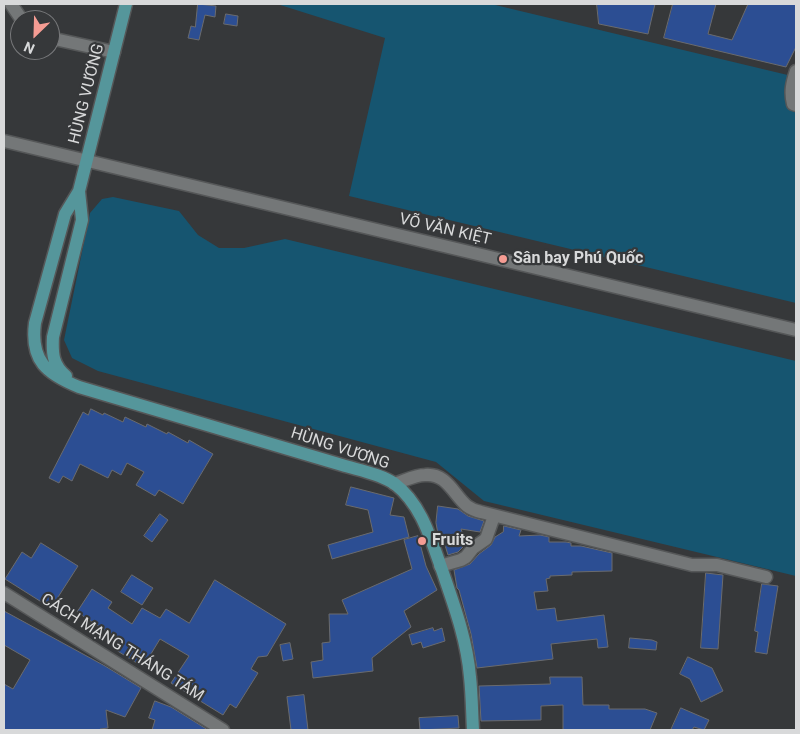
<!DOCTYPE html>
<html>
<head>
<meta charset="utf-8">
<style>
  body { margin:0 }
  #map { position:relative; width:800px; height:734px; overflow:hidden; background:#36383a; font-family:Roboto,sans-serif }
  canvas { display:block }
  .frame { position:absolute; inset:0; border:5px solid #d8d9da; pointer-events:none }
  .north { position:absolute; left:10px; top:10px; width:50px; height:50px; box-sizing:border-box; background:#36383a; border:1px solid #77787a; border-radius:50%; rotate:204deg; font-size:14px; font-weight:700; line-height:20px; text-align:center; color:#d8d9da }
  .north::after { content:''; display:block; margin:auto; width:18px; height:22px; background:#f59c93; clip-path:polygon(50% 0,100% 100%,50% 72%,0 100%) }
</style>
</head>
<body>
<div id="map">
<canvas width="800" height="734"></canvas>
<div class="frame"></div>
<div class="north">N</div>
</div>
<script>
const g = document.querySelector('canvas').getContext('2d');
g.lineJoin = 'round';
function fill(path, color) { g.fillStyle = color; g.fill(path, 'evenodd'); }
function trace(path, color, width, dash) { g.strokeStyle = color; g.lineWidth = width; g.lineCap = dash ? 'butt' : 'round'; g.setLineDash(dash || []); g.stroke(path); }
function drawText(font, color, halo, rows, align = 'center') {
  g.font = font + ' Roboto,sans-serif'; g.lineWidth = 4.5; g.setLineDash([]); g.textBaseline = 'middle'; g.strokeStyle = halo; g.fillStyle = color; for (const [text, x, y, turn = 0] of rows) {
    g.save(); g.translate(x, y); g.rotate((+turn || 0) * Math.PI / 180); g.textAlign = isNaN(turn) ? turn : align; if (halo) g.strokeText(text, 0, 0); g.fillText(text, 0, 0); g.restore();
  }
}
fill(new Path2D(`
  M277,4h214l305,73v226l-447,-107 36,-158z
  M113,197l66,14 19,24 21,13h25l41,-9 511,122v215l-312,-75 -48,-39 -338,-91 -26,-13 -8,-18 26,-127 12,-14z`), '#165570');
const building = new Path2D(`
  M198,4l18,2 -1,11 -10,-2 -6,25 -11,-2 3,-12 4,1z
  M597,4h58l-7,30 -49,-10z
  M673,4h43l-8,30 24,6 16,-36h48v43l-10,20 -122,-29z
  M226,14l12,2 -1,10 -13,-2z
  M91,409l12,6 1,-2 19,9 2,-5 21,10 1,-3 20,10 1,-2 20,11 1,-3 24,14 -30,50 -24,-14 -4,6 -19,-11 8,-13 -17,-9 -6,12 -9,-5 -4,8 -28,-14 -8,17 -9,-5 -4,7 -10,-5 34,-66 5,3z
  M351,487l43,11 -4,17 14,2 5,20 -77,22 -4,-14 45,-13 -5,-22 -22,-5z
  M438,506l20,3 10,7 16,5 -4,11 -19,-3 5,15 -8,8 -10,3 -7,-23 -3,2 -2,-11z
  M160,514l8,6 -16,22 -8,-6z
  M504,526l17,4 -2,6 21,-1 9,2v5h17l5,1v3h10l31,7v18l-40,1v3l-22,1v2l-4,1 2,12 -14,1 3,18 18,-2 2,13 47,-6 4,32 -10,1 -1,-9 -46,5 2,15 -76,9 -6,-34 -12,-44 -2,-2 -3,-18 16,-6 9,-10 12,-9 4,-8 8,-5z
  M418,536l8,30 11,24 -33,21 7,16 -39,31 1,13 -60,7 -2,-16 12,-2 -1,-17 8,-1 -1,-28h19l-6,-14 70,-31 -8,-29z
  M41,543l37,23 -27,42 -46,-29 17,-27 9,6z
  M706,573l17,2 -5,74 -17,-1z
  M132,575l21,13 -11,17 -21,-13z
  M215,580l71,44 -19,32 -9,1 -7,12 7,4 -22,35 -6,-4 -7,11 -52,-32 18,-27 -29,-17 -17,28 -27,-17 2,-3 -15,-10 3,-6 -29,-19 15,-23 20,13 -4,6 24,16 10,-16 18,10 6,-9 23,14z
  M762,584l16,2 -11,68 -12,-2 3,-20 -3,-1z
  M4,611l101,55 36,22 -16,29 -19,-7 2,18 -8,1v1h-96v-46l9,5 17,-29 -26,-15z
  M433,628l1,3 8,-3 3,13 -22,7 -2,-6 -9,3 -3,-10z
  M630,638l22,2 5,2 -1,8 -27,-2z
  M290,643l3,16 -10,2 -3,-16z
  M688,657l24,11 11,23 -22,11 -11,-23 -10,-5z
  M550,677h32l1,28h26v4h36l12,4 -7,17h-87v-25l-22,1v14l-60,1 -2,-35 71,-2z
  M304,695l4,35h-17l-4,-33z
  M155,701l16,6 37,23h-56l3,-10 -6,-2z
  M681,708l28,12 -5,10 -10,-3 -2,3h-21z
  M458,716l1,12 -39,2 -1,-12z`);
fill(building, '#2c4e93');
trace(building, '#6a6b6e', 1);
const minor = new Path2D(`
  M11,4l11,16
  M50,38l64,14
  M796,71c-4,12 -6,21 -3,33l3,1
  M4,141l792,189
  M394,484c10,-3 21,-9 31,-9 22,-2 28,19 42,31 4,3 9,5 14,6l211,53h25l49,12
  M440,566l21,-6 5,-3 7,-9 13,-9 8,-23
  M4,593l219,137`);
const major = new Path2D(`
  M126,4l-47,187 -14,23 -30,109c-5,38 12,51 44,64l263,78c16,5 39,9 53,19 27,21 36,56 47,86 12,35 25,70 28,107 2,18 2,36 3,53
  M66,376c-13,-11 -14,-22 -13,-39l29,-117 -3,-29`);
trace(minor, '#555758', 15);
trace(major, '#555758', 15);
trace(minor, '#747778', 12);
trace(major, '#55969b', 12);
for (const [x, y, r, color] of [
  [503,259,5,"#f59c93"],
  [422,541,5,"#f59c93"]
]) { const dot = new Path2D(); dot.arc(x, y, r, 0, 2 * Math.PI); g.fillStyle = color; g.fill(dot); trace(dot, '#36383a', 2); }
drawText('16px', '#d8d9da', '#36383a', [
  ["HÙNG VƯƠNG",87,94,-76],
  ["VÕ VĂN KIỆT",445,230,13],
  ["HÙNG VƯƠNG",340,449,18],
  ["CÁCH MẠNG THÁNG TÁM",122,648,32]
]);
drawText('bold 16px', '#d8d9da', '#36383a', [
  ["Sân bay Phú Quốc",513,259],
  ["Fruits",432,541]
], 'left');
</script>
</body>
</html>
